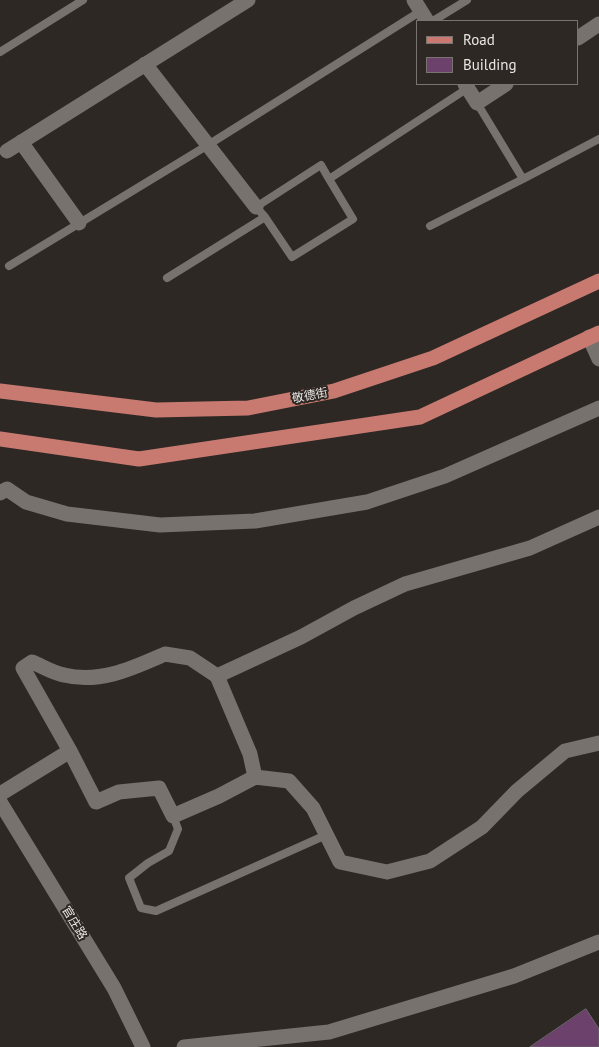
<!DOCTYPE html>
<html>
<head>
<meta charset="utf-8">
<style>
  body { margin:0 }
  #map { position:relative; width:599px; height:1047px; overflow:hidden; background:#2d2824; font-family:"PT Sans",sans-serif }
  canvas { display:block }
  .legend { position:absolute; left:416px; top:20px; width:162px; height:65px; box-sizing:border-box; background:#2d2824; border:1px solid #797471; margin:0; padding:6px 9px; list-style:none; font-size:15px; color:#eae6e4 }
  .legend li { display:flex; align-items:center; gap:10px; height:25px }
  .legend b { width:25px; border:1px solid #797471 }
</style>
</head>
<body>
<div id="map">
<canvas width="599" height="1047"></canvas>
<ul class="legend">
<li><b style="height:6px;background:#c87a70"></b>Road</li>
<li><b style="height:14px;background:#6c426d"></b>Building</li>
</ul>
</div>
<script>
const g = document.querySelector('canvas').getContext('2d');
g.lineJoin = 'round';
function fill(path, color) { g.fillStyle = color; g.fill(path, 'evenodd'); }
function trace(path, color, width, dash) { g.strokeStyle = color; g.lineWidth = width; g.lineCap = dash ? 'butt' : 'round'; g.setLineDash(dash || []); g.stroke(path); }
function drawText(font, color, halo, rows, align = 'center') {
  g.font = font + ' "PT Sans","Noto Sans SC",sans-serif'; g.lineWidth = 4; g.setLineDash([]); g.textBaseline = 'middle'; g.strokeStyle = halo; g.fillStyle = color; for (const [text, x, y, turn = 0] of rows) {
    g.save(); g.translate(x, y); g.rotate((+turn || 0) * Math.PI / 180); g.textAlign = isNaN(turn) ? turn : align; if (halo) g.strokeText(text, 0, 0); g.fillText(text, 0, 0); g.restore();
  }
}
const building = new Path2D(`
  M586,1009l13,20v18h-69z`);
fill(building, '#6c426d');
trace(building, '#6c676c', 1);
trace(new Path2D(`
  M433,21l34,-21
  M0,52l83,-52
  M477,103l46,76 76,-40
  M265,217l27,40 61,-38 -24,-40
  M430,226l93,-47
  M9,266l199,-121 213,-134
  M167,278l98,-61 -9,-10 65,-42 8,14 139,-91
  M173,816l5,13 -9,22 -21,12 -19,15 12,30 15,3 170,-76`), '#78726e', 8);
trace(new Path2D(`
  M414,0l13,21
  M578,38l21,-14
  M145,64l111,143
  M465,84l12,19 29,-19
  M21,142l58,81
  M7,151l241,-151
  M589,337l10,22
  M0,493l7,-4 19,13 41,12 93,11 95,-4 112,-19 78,-26 154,-68
  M165,654l25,4 27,18 33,78 5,23 -36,19 -46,20 -14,-28 -40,4 -23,10 -26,-51 -47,-83 9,-6c10,4 21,11 32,13 36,9 69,-7 101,-21z
  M217,676l84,-39 53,-29 51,-24 125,-36 69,-31
  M255,777l34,4 24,27 27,54 47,10 43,-11 52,-34 35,-36 48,-40 34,-8
  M0,794l70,-43`), '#78726e', 15);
trace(new Path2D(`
  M0,802l114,186 29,59
  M184,1047l145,-15 185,-56 85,-34`), '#78726e', 15);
trace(new Path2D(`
  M0,391l156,19 92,-2 86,-17 99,-33 166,-77
  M0,439l139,20 281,-42 179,-84`), '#c87a70', 15);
drawText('12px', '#eae6e4', '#2d2824', [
  ["敬德街",310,396,-11],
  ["官庄路",74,923,59]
]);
</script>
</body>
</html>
